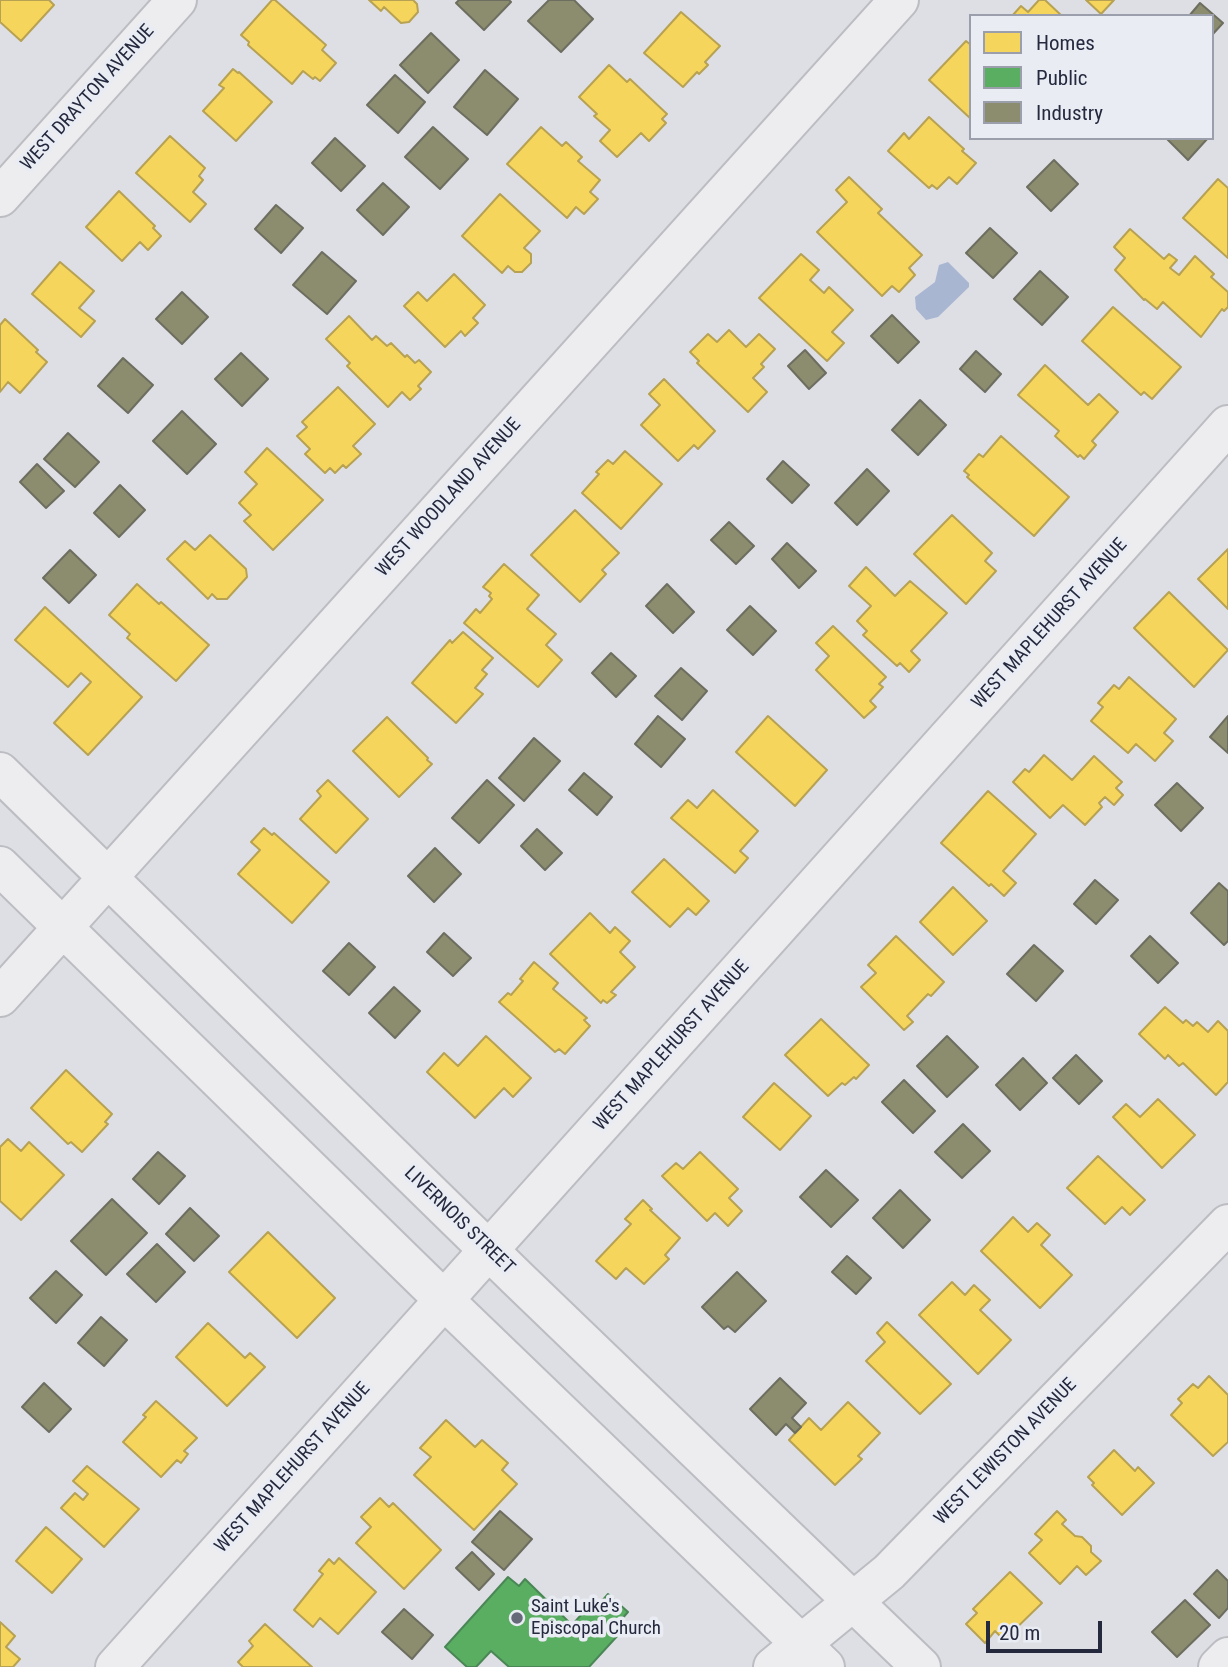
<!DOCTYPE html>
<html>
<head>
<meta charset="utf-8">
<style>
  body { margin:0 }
  #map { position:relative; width:1228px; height:1667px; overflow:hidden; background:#dedfe4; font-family:"Roboto Condensed",sans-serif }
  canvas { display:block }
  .legend { position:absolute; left:969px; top:14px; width:245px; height:126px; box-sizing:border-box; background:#eaecf4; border:2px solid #9b9eab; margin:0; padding:9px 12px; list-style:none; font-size:21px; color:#24293e }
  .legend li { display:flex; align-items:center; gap:14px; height:35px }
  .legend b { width:35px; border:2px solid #9b9eab }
  .scale { position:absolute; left:986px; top:1621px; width:116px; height:32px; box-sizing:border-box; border:4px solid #24293e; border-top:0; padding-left:9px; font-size:21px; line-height:24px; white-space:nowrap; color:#24293e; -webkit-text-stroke:5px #eaecf4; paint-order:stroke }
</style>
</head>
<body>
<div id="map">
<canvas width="1228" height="1667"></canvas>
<ul class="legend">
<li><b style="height:19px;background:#f6d55c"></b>Homes</li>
<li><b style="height:19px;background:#5aae61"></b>Public</li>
<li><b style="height:19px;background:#8c8c6e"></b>Industry</li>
</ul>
<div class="scale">20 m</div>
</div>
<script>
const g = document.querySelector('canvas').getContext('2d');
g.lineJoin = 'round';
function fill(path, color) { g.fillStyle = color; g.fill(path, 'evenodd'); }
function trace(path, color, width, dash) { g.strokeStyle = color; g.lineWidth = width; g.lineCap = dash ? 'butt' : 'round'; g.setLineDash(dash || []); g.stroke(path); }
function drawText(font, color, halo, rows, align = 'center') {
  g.font = font + ' "Roboto Condensed",sans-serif'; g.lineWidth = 7; g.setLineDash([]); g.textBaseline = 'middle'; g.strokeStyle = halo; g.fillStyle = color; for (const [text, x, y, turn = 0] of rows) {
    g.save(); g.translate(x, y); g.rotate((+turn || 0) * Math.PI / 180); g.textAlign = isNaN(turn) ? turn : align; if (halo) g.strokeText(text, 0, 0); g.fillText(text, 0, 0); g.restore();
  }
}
fill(new Path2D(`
  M948,262l21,21v4l-31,30 -12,3 -10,-11 -1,-12 20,-15 4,-17z`), '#a9b6d2');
const homes = new Path2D(`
  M0,0h49l5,5 -33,36 -21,-19z
  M272,0h3l51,45 -4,5 14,13 -16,18 -5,-4 -2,2 -10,-8 -11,13 -44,-39 1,-3 -8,-7z
  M369,0h44l4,4 1,8 -9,10 -8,1 -17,-16 -3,4z
  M1039,0h6l17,16h-50l9,-10 7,6z
  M1086,0h28l-13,14z
  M681,12l39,34 -15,16 3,3 -9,9 -2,-2 -14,15 -39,-34z
  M966,41l5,4v74l-42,-39z
  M609,65l18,17 3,-3 37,35 -5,5 4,4 -17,18 -8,-8 -24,24 -17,-16 10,-11 -16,-14 3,-2 -18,-17z
  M233,69l5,4 1,-1 33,30 -36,39 -33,-30 21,-23 -5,-3z
  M929,117l35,32 -2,2 14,12 -19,21 -8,-7 -12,12 -5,-4 -3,3 -41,-37 16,-18 5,6z
  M541,127l21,19 4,-4 16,15 -4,4 22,19 -10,12 8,7 -14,15 -8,-7 -9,11 -60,-54z
  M170,136l35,32 -6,8 4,4 -10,12 13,12 -16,18 -54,-49z
  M849,177l33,32 -4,4 44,42 -13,13 6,7 -16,17 -7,-6 -10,10 -65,-64 30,-30 -11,-12z
  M1218,179l10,9v70l-45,-40z
  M119,191l36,35 -2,2 8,8 -13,14 -8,-8 -18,19 -36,-34z
  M500,194l40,37 -16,17 7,6v9l-9,9h-7l-7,-6 -6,7 -40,-37z
  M1130,229l34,30 5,-5 8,6 -7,8 9,7 16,-19 19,18 -3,3 17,15v15l-4,4 -2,-2 -21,28 -38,-35 -6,7 -12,-10 -1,1 -29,-30 10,-12 -11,-11z
  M801,254l18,16 -9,10 14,13 5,-6 24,23 -21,22 12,11 -17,18 -68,-63z
  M60,262l34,29 -15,17 16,13 -14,16 -49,-43z
  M454,274l31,31 -12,13 5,5 -13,13 -4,-5 -16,16 -41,-41 14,-14 9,9z
  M1113,307l68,60 -29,32 -8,-7 -3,3 -59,-54z
  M349,316l23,24 4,-4 11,10 4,-3 14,14 2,-2 8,8 4,-3 12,12 -13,14 3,3 -11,11 -8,-8 -14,15 -41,-41 3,-3 -24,-24z
  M5,319l33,31 -2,2 11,10 -27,31 -12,-11 -8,10v-67z
  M729,330l17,17 13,-13 16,15 -14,15 3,3 -11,11 14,14 -19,20 -51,-49 2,-2 -9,-9 18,-18 9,8z
  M1045,365l43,40 11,-11 19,18 -26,29 4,4 -12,14 -4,-4 -2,2 -23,-21 4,-5 -41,-36z
  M664,379l51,52 -17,18 -4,-4 -16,16 -37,-36 19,-20 -11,-11z
  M338,387l37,37 -22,22 8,8 -15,14 -3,-3 -8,8 -5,-5 -5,5 -20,-19 5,-5 -13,-13 10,-9 -5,-5z
  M1001,436l68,61 -35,39 -67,-59 2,-2 -5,-4 15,-17 4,3z
  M267,448l56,52 -50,50 -29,-29 7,-6 -12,-12 18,-19 -12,-12z
  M625,451l37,33 -41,45 -39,-36 17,-19 -3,-2 12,-12 5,4z
  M575,510l44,43 -17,17 4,4 -26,28 -49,-47z
  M952,515l40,38 -7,8 11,10 -30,33 -52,-50z
  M210,535l36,34 1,8 -20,22h-10l-5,-5 -4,5 -41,-40 18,-18 10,9z
  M1228,549v60l-30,-30z
  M504,564l35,31 -12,14 29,25 -10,11 16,15 -24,27 -74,-64 12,-14 4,4 12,-14 -3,-3 2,-3 -8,-6z
  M866,567l29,29 15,-15 37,32 -36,38 9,9 -11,12 -9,-9 -3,3 -34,-31 4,-4 -10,-10 14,-15 -22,-20z
  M137,584l22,20 2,-2 48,43 -33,36 -49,-43 3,-4 -21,-19z
  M1169,592l59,58 -34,37 -60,-59z
  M45,607l97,90 -54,58 -34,-32 37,-41 -10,-9 -13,14 -53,-47z
  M833,626l53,51 -7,7 4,3 -13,14 6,6 -12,11 -48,-48 13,-14 -13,-13z
  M463,632l30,26 -11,12 5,4 -12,14 8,6 -27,29 -44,-40 38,-43 2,3z
  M1129,677l47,42 -12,14 9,8 -18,20 -19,-17 -8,9 -37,-32 12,-14 -5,-4 16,-18 5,4z
  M768,716l59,54 -32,36 -59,-54z
  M387,717l41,41 -1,2 5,4 -33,33 -46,-46z
  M1044,755l28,25 22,-24 28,26 -6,6 7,7 -9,10 -9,-8 -6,6 3,4 -17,18 -22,-20 -13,13 -37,-36 12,-13 4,3z
  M328,780l40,39 -32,34 -36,-34 21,-23 -4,-5z
  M713,790l45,41 -18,20 8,7 -13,15 -64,-55 17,-18 9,8z
  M988,791l48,43 -33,37 13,12 -12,13 -13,-12 -2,2 -48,-43z
  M264,828l8,7 2,-2 55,49 -37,41 -54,-49 22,-24 -9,-8z
  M664,859l45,42 -13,14 -8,-7 -18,19 -38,-35z
  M953,887l34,34 -34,34 -33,-33z
  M590,913l20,20 5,-6 15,14 -10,11 15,15 -24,25 5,3 -9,8 -4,-3 -2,3 -51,-49z
  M896,936l48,46 -13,14 -3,-2 -21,22 6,6 -9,8 -43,-43 15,-14 -8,-8z
  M534,962l24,21 -5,6 34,29 -3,2 6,6 -25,28 -6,-5 -4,3 -56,-50 9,-9 3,2 12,-14 -3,-2z
  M1165,1007l18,16 3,-3 7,6 4,-4 11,10 10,-11 10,10v51l-12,13 -33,-32 -4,3 -11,-11 -3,4 -26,-25z
  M821,1019l48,46 -13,14 -2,-2 -9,8 -3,-2 -14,13 -43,-41z
  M486,1036l45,42 -18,19 -9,-9 -29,30 -48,-46 17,-19 14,13z
  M66,1070l46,44 -7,8 3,2 -26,28 -11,-10 -3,2 -37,-36z
  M774,1083l37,33 -31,34 -37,-33z
  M1158,1099l37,36 -33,33 -49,-51 13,-13 14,13z
  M8,1139l13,12 8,-9 35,33 -43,45 -21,-19v-54z
  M700,1152l38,37 -9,9 13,13 -14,15 -13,-13 -8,8 -45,-45 14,-13 7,6z
  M1098,1156l47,44 -15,15 -8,-8 -17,17 -38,-36z
  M643,1200l9,9 -2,1 30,28 -15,17 4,4 -25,25 -18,-16 -10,11 -20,-18 35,-37 -6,-5z
  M1013,1217l15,15 9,-9 13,12 -9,10 31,30 -32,33 -59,-57z
  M268,1232l67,66 -38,40 -68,-66z
  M952,1282l13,13 9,-10 16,15 -10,10 31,30 -33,34 -59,-59z
  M887,1322l64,62 -31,30 -54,-53 19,-19 -8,-9z
  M208,1323l37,35 5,-5 15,14 -38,39 -51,-49z
  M1209,1376l19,19v47l-15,14 -42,-41 11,-12 -4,-4 15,-15 5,4z
  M156,1401l41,37 -13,13 4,3 -7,9 -4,-3 -16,17 -38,-35 23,-25 -3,-2z
  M848,1402l32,31 -22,23 4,3 -27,26 -46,-45 20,-22 12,12z
  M446,1420l29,27 7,-7 26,23 -6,7 15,14 -43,46 -60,-55 17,-18 -11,-9z
  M1114,1450l21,21 3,-4 16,16 -32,32 -30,-30 2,-2 -6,-6z
  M87,1466l52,43 -35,38 -43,-39 14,-15 8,7 5,-6 -15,-13z
  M380,1498l9,9 4,-4 48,47 -37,39 -48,-46 15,-16 -10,-10z
  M1057,1511l9,9 -4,4 13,12 7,1 9,9v6l10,9 -15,14 -9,-9 -17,18 -31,-31 13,-13 -7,-6z
  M46,1527l36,32 -30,34 -36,-32z
  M339,1558l37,34 -38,42 -18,-16 -7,9 -19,-17 29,-36 -4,-3 10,-12 5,5z
  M1010,1572l32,31 -38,37 -9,-9 -10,12 -19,-19 11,-11 -4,-4z
  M0,1622l15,14 -9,11 14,12 -7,8h-13z
  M265,1624l47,43h-69l-5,-5 15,-16 -4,-5z`);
fill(homes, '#f6d55c');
trace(homes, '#b7a153', 2);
const public = new Path2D(`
  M508,1577l11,9 6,-7 47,46 18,-20 5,4 13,-15 20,18 -14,16 6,5 -31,34h-80l-18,-16 -15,16h-9l-22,-20z`);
fill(public, '#5aae61');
trace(public, '#4a8656', 2);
const industry = new Path2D(`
  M459,0h50l2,2 -27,28 -28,-27z
  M549,0h25l19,19 -32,33 -33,-31z
  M1200,3l23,20 -11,12v-19h-23z
  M431,33l28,27 -31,33 -28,-28z
  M485,70l33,29 -31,36 -33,-28z
  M395,75l30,27 -27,31 -31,-28z
  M433,127l35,32 -28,30 -35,-32z
  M335,138l30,28 -24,25 -29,-28z
  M1166,138h42l-20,22z
  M1054,160l24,24 -27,27 -24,-24z
  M383,183l26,24 -26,28 -26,-25z
  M276,205l27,23 -22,25 -26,-24z
  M990,228l27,25 -24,25 -27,-25z
  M322,252l34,29 -29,33 -34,-29z
  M1040,271l28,26 -26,28 -28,-26z
  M182,292l26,25 -26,27 -26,-25z
  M892,315l27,27 -21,21 -27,-27z
  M805,350l21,23 -17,16 -21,-23z
  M976,351l25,23 -16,18 -25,-23z
  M241,353l27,26 -26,27 -27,-27z
  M123,358l30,27 -25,28 -30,-27z
  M920,400l26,25 -28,30 -26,-25z
  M182,411l34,33 -29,30 -34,-33z
  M68,433l31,29 -24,25 -31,-28z
  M783,461l26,24 -17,18 -25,-24z
  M37,464l27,27 -18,17 -26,-26z
  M867,469l22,22 -32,34 -22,-22z
  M120,485l25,25 -26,27 -25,-24z
  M729,522l25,24 -18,18 -25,-24z
  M787,543l29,28 -17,17 -27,-29z
  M70,550l26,25 -27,28 -26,-25z
  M667,584l27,28 -21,21 -27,-27z
  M750,606l26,25 -23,24 -26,-25z
  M611,653l25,23 -20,21 -24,-24z
  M681,668l26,23 -25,29 -27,-24z
  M658,716l27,23 -24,28 -26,-23z
  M1228,716v37l-18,-16z
  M534,738l26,23 -36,40 -25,-23z
  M584,773l28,24 -15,18 -28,-25z
  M487,780l27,25 -35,38 -27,-25z
  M1177,783l26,25 -22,23 -26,-26z
  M537,829l25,24 -17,17 -24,-24z
  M435,848l26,26 -27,28 -26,-26z
  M1095,880l23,20 -22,24 -22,-20z
  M1219,883l9,8v50l-4,4 -33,-32z
  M444,933l27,25 -18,18 -26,-24z
  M1150,936l28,27 -20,20 -27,-27z
  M349,943l26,24 -26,28 -26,-24z
  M1034,945l29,26 -27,30 -29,-27z
  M394,987l26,24 -25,27 -26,-25z
  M947,1036l31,31 -31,30 -30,-31z
  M1076,1055l26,26 -23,23 -26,-26z
  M1023,1058l24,25 -27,27 -24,-25z
  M904,1080l31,31 -22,22 -31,-31z
  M963,1124l27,27 -28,27 -27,-26z
  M158,1152l27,24 -26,28 -26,-25z
  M826,1170l32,30 -27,27 -31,-30z
  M900,1190l30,30 -27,28 -30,-30z
  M112,1199l35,34 -41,42 -35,-34z
  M190,1208l29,28 -25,25 -28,-27z
  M157,1244l28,28 -29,30 -29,-28z
  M847,1256l24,22 -15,16 -24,-22z
  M56,1271l26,24 -26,28 -26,-25z
  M737,1272l29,29 -31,31 -7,-6 -4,3 -22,-22z
  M101,1317l26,23 -23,26 -26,-23z
  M780,1378l26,25 -14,15 9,9 -6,6 -9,-9 -10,11 -26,-26z
  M44,1383l27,26 -22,23 -27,-25z
  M500,1511l32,28 -28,31 -32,-28z
  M472,1552l22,22 -15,16 -23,-22z
  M1217,1570l11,11v27l-9,10 -25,-24z
  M1185,1600l25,25 -33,32 -25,-25z
  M404,1609l29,26 -21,24 -30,-27z`);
fill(industry, '#8c8c6e');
trace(industry, '#6d6e60', 2);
const minor = new Path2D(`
  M0,197l177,-197
  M0,772l517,506 404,389
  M0,866l444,434 381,367
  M0,997l899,-997
  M115,1667l1113,-1242
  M773,1667l116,-95 339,-348
  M1218,1667l10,-10`);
trace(minor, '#bcbdc2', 42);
trace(minor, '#ededf0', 38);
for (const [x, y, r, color] of [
  [517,1618,7,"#656978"]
]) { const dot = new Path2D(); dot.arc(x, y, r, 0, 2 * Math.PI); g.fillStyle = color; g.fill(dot); trace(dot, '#eaecf4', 2.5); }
drawText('19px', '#24293e', '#eaecf4', [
  ["WEST DRAYTON AVENUE",88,98,-48],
  ["WEST WOODLAND AVENUE",449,498,-48],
  ["WEST MAPLEHURST AVENUE",1050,624,-48],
  ["WEST MAPLEHURST AVENUE",672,1046,-48],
  ["LIVERNOIS STREET",459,1221,44],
  ["WEST LEWISTON AVENUE",1006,1452,-46],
  ["WEST MAPLEHURST AVENUE",293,1468,-48]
]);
drawText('19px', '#24293e', '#eaecf4', [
  ["Saint Luke's",531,1607],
  ["Episcopal Church",531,1629]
], 'left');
</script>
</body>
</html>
